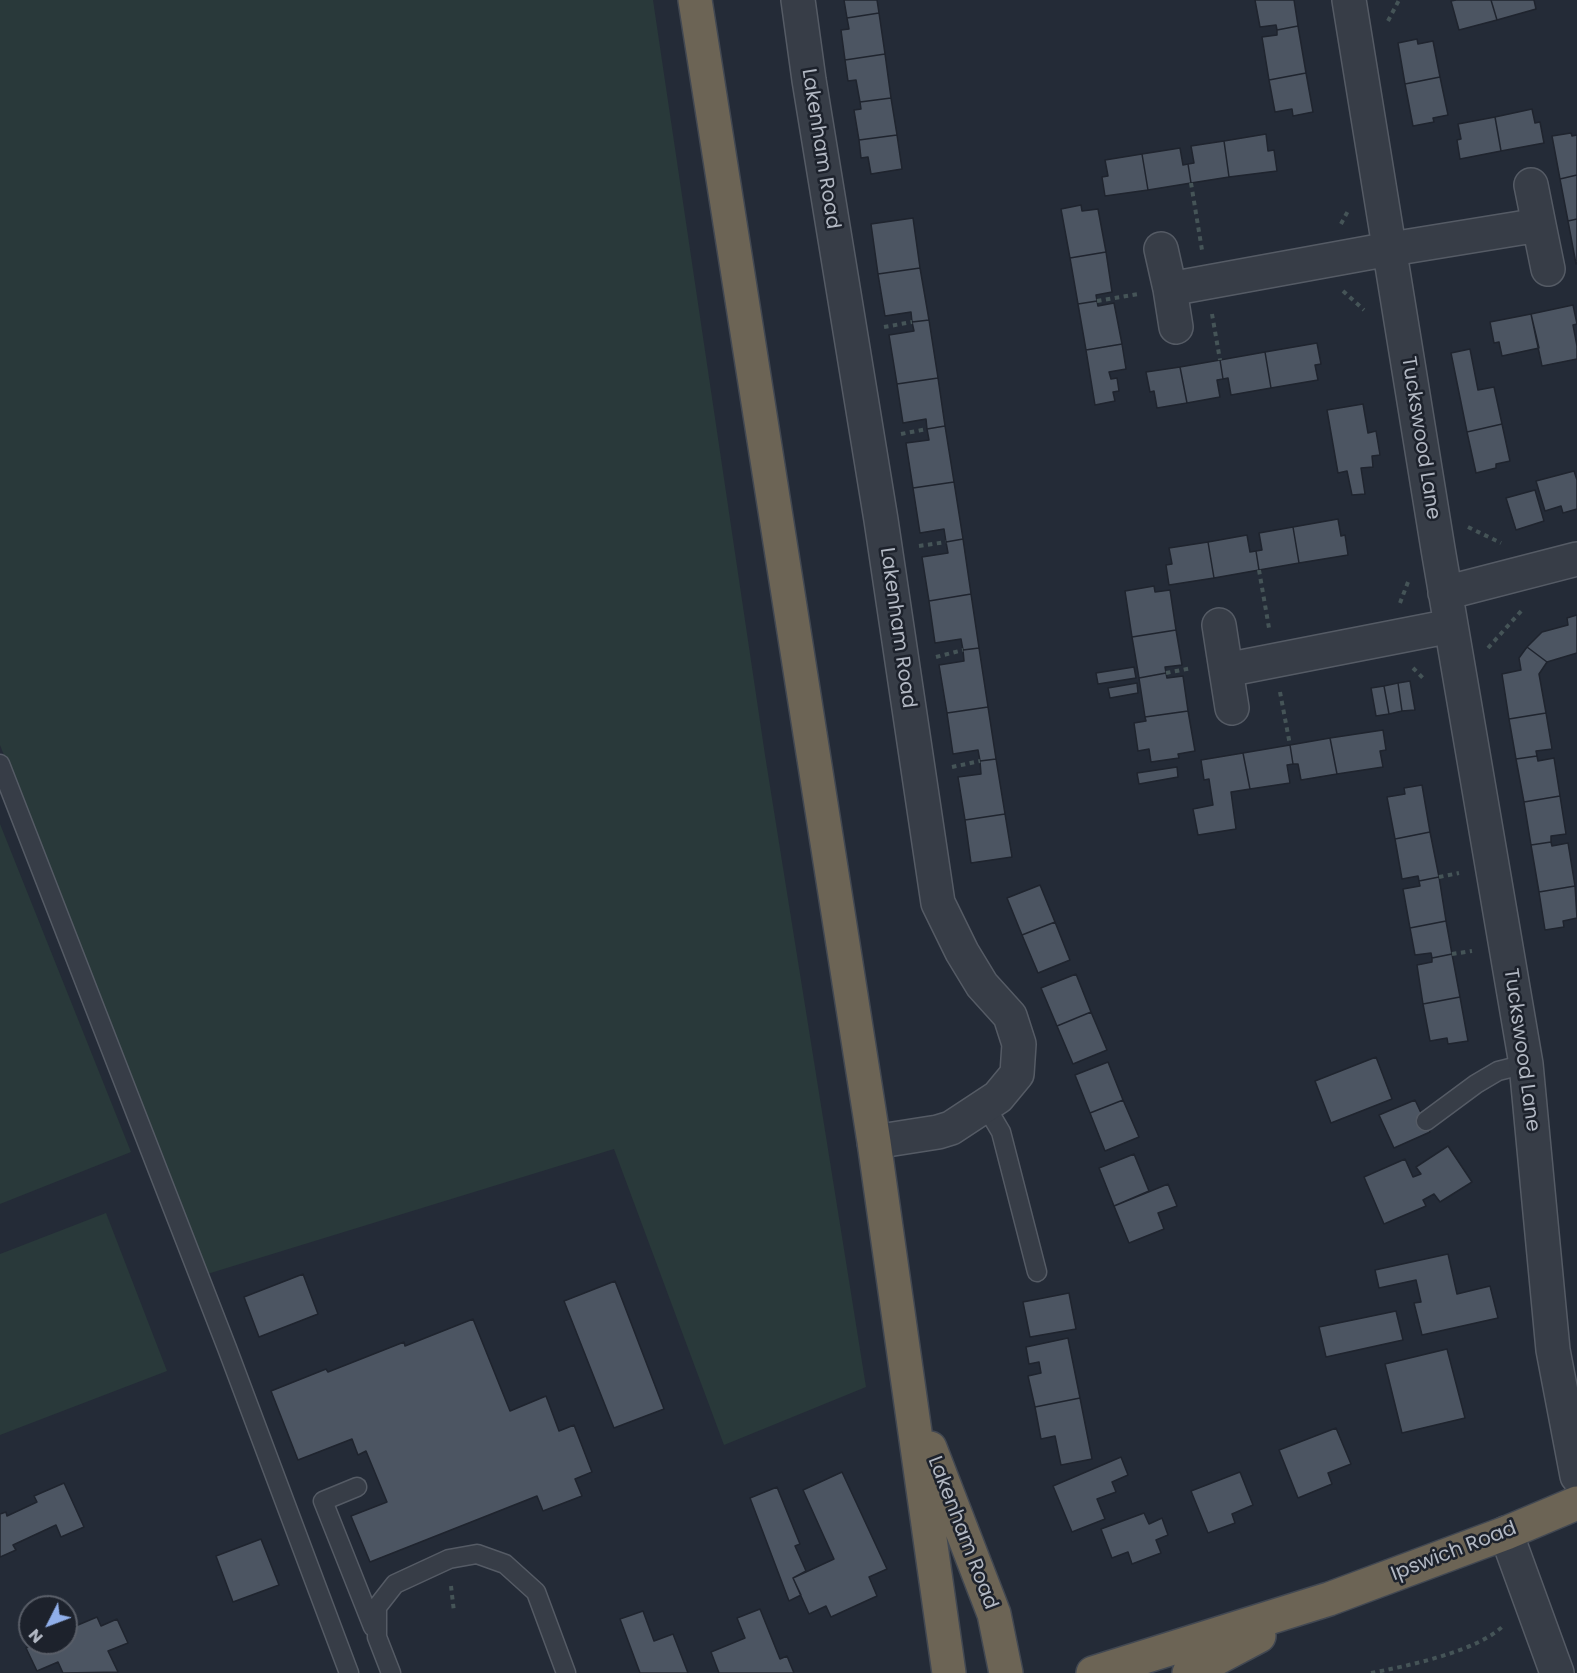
<!DOCTYPE html>
<html>
<head>
<meta charset="utf-8">
<style>
  body { margin:0 }
  #map { position:relative; width:1577px; height:1673px; overflow:hidden; background:#242b37; font-family:Poppins,sans-serif }
  canvas { display:block }
  .north { position:absolute; left:18px; top:1595px; width:60px; height:60px; box-sizing:border-box; background:#1d222c; border:2px solid #595e68; border-radius:50%; rotate:228deg; font-size:16px; font-weight:700; line-height:24px; text-align:center; color:#b2b8c3 }
  .north::after { content:''; display:block; margin:auto; width:21px; height:27px; background:#90afea; clip-path:polygon(50% 0,100% 100%,50% 72%,0 100%) }
</style>
</head>
<body>
<div id="map">
<canvas width="1577" height="1673"></canvas>
<div class="north">N</div>
</div>
<script>
const g = document.querySelector('canvas').getContext('2d');
g.lineJoin = 'round';
function fill(path, color) { g.fillStyle = color; g.fill(path, 'evenodd'); }
function trace(path, color, width, dash) { g.strokeStyle = color; g.lineWidth = width; g.lineCap = dash ? 'butt' : 'round'; g.setLineDash(dash || []); g.stroke(path); }
function drawText(font, color, halo, rows, align = 'center') {
  g.font = font + ' Poppins,sans-serif'; g.lineWidth = 5; g.setLineDash([]); g.textBaseline = 'middle'; g.strokeStyle = halo; g.fillStyle = color; for (const [text, x, y, turn = 0] of rows) {
    g.save(); g.translate(x, y); g.rotate((+turn || 0) * Math.PI / 180); g.textAlign = isNaN(turn) ? turn : align; if (halo) g.strokeText(text, 0, 0); g.fillText(text, 0, 0); g.restore();
  }
}
fill(new Path2D(`
  M0,0h653l112,755 101,632 -142,58 -110,-296 -410,126 -204,-530z
  M0,824l131,328 -131,52z
  M106,1213l61,158 -167,64v-181z`), '#29393a');
const building = new Path2D(`
  M844,0h33l2,13 -32,5z
  M1255,0h39l4,26 -21,4 -1,-5 -16,2z
  M1456,0h35l6,20 -38,10 -8,-29z
  M1491,0h43l2,9 -39,11z
  M879,13l6,41 -40,6 -4,-30 8,-1 -2,-11z
  M1298,26l8,47 -37,7 -7,-43 15,-2v-5z
  M1417,39l1,5 15,-3 7,36 -35,7 -7,-41z
  M885,54l6,44 -31,4 -4,-22 -8,1 -3,-21z
  M1306,73l7,39 -20,4 -1,-7 -17,3 -6,-32z
  M1440,77l8,38 -15,3 1,4 -21,4 -8,-42z
  M891,98l6,37 -38,5 -5,-30 7,-1 -1,-7z
  M1532,109l3,14 5,-1 4,21 -43,8 -6,-34z
  M1495,117l6,34 -41,8 -3,-19 4,-1 -3,-15z
  M1571,133l1,3 5,-1v40l-17,4 -8,-43z
  M1266,134l2,17 6,-1 3,21 -48,6 -5,-36z
  M897,135l5,34 -31,5 -3,-17 -7,1 -2,-18z
  M1224,141l5,36 -38,6 -3,-19 6,-1 -3,-17z
  M1180,148l3,17 5,-1 3,19 -43,7 -6,-36z
  M1142,154l6,36 -43,6 -3,-19 6,-1 -3,-16z
  M1577,175v44l-9,2 -8,-42z
  M1081,205l1,6 16,-2 8,43 -36,6 -9,-49z
  M913,218l7,50 -42,6 -7,-50z
  M1577,219v44l-1,1 -8,-43z
  M1106,252l6,40 -16,3 1,6 -19,3 -8,-46z
  M920,268l9,52 -17,2 -1,-10 -26,4 -7,-42z
  M1097,301l1,5 16,-3 8,41 -36,6 -8,-46z
  M1573,305l4,19 -4,1 4,21v13l-35,7 -11,-52z
  M1531,314l8,34 -37,8 -3,-14 -5,1 -4,-21z
  M929,320l9,58 -41,6 -8,-49 25,-4 -2,-9z
  M1317,343l4,21 -6,1 3,15 -47,8 -6,-36z
  M1122,344l4,25 -17,3 2,7 6,-1 2,13 -6,1 2,9 -20,4 -9,-55z
  M1470,349l8,41 16,-3 8,37 -35,8 -16,-79z
  M1265,352l6,36 -40,7 -3,-17 -5,1 -3,-19z
  M1220,360l3,19 -6,1 3,17 -33,6 -7,-36z
  M1180,367l7,36 -30,5 -3,-17 -4,1 -4,-20z
  M938,378l7,48 -18,3 -1,-10 -23,4 -6,-39z
  M1363,404l5,29 8,-2 4,24 -8,1 1,11 -12,1 4,26 -13,1 -5,-24 -9,2 -11,-63z
  M1502,424l8,37 -14,3v4l-20,5 -9,-41z
  M945,426l9,56 -41,6 -7,-45 23,-3 -2,-11z
  M1574,471l3,9v29l-14,4 -2,-7 -16,5 -9,-30z
  M954,482l9,57 -17,3 -2,-13 -24,4 -7,-45z
  M1535,490l9,31 -28,9 -10,-32z
  M1338,519l3,17 4,-1 3,20 -49,8 -6,-36z
  M1293,527l6,36 -40,7 -3,-19 6,-1 -3,-17z
  M1247,535l3,17 6,-1 3,19 -45,8 -6,-36z
  M963,539l8,55 -42,7 -7,-44 26,-4 -2,-11z
  M1208,542l6,36 -45,7 -3,-20 6,-1 -3,-16z
  M1154,586l1,6 15,-2 6,40 -44,7 -7,-46z
  M971,594l8,54 -16,2 -2,-11 -26,4 -6,-42z
  M1577,615v38l-30,9 -20,-15 15,-15 26,-7 -1,-7z
  M1176,630l6,35 -17,2 1,6 -27,5 -7,-41z
  M1527,647l20,15 -8,12 7,39 -37,6 -7,-45 19,-4 -2,-12z
  M979,648l9,59 -41,6 -8,-48 25,-4 -1,-11z
  M1134,667l2,11 -38,6 -2,-11z
  M1166,673l1,5 16,-2 5,35 -43,6 -6,-39z
  M1410,681l5,29 -13,1 -4,-28z
  M1137,683l1,10 -28,5 -2,-10z
  M1398,683l4,28 -13,3 -5,-28z
  M1384,686l5,28 -13,2 -5,-28z
  M988,707l8,52 -16,2 -2,-11 -25,4 -6,-41z
  M1188,711l7,40 -17,3 1,4 -28,4 -2,-13 -11,2 -4,-28 12,-2 -1,-4z
  M1546,713l6,36 -16,2 1,5 -21,3 -7,-40z
  M1383,730l3,20 -6,1 3,16 -46,7 -7,-36z
  M1330,738l7,36 -36,6 -3,-16h-5l-3,-19z
  M1290,745l3,19 -6,1 3,18 -40,6 -7,-36z
  M1243,753l7,36 -19,3 5,37 -38,6 -5,-26 20,-4 -4,-26 -5,1 -3,-20z
  M1537,756l1,5 16,-3 6,38 -36,6 -8,-43z
  M996,759l9,55 -40,6 -7,-43 23,-3 -1,-13z
  M1177,767l1,10 -39,7 -2,-11z
  M1422,785l8,47 -35,7 -8,-42 18,-3 -1,-6z
  M1560,796l6,38 -15,2v6l-20,3 -7,-43z
  M1005,814l7,43 -41,6 -6,-43z
  M1430,832l9,45 -20,4 -1,-5 -16,3 -7,-40z
  M1551,842l1,4 16,-3 7,43 -36,6 -8,-47z
  M1439,877l7,44 -36,7 -7,-39 17,-3 -1,-5z
  M1040,885l15,37 -33,13 -15,-37z
  M1575,886l2,32 -14,3 1,6 -19,3 -6,-38z
  M1446,921l6,33 -20,4 -1,-5 -16,2 -5,-27z
  M1055,922l15,38 -32,13 -16,-38z
  M1452,954l8,43 -37,7 -6,-39 15,-3v-4z
  M1076,974l15,38 -34,14 -16,-38z
  M1460,997l8,44 -20,3 -1,-6 -17,3 -7,-37z
  M1091,1012l16,38 -34,14 -16,-38z
  M1376,1057l16,42 -61,24 -16,-42z
  M1108,1062l15,38 -33,13 -15,-38z
  M1123,1100l16,37 -34,14 -15,-38z
  M1415,1100l15,32 -36,16 -15,-33z
  M1448,1146l24,36 -32,20 -6,-8 -11,6 3,6 -42,18 -20,-47 41,-18 8,18 8,-3 -5,-7z
  M1134,1154l15,37 -35,15 -15,-38z
  M1168,1184l9,22 -19,7 6,16 -35,14 -15,-37z
  M1448,1254l9,40 33,-8 8,32 -76,17 -8,-32 7,-1 -5,-22 -37,8 -4,-18z
  M303,1274l15,40 -59,23 -15,-40z
  M615,1281l49,128 -50,19 -50,-127z
  M1069,1293l7,36 -46,8 -7,-35z
  M1396,1311l7,29 -77,17 -7,-30z
  M473,1319l37,92 36,-15 13,35 15,-6 18,47 -17,7 7,17 -39,15 -6,-15 -167,66 -19,-46 36,-14 -21,-51 -8,4 -6,-16 -54,21 -27,-69 55,-22 2,3 76,-30 1,4z
  M1068,1338l12,60 -45,9 -7,-31 13,-3 -2,-11 -10,2 -3,-17z
  M1447,1349l18,69 -63,15 -17,-69z
  M1080,1398l12,61 -31,6 -6,-29 -14,3 -6,-32z
  M1336,1428l15,36 -23,9 4,11 -34,14 -19,-48z
  M1121,1457l7,18 -16,7 4,10 -19,7 8,20 -33,13 -19,-46z
  M842,1472l45,97 -18,8 8,19 -46,21 -5,-11 -17,8 -16,-36 41,-19 -31,-69z
  M1240,1472l13,33 -21,9 3,9 -27,10 -17,-42z
  M64,1483l20,44 -23,10 -5,-12 -43,20 3,5 -16,7v-43l6,-2 1,4 30,-14 -3,-6z
  M777,1487l23,57 -5,2 11,25 -13,7 8,17 -12,6 -39,-103z
  M1144,1513l5,11 13,-6 6,17 -12,5 5,13 -29,11 -4,-12 -16,6 -11,-29z
  M261,1539l18,46 -46,17 -17,-46z
  M760,1609l20,50 7,-3 7,17h-75l-8,-21 34,-14 -8,-20z
  M643,1611l11,30 19,-7 15,39h-48l-20,-54z
  M97,1617l4,9 16,-7 11,24 -20,8 10,21 -55,1 -5,-11 -21,9 -11,-23 11,-5h29v-13z`);
fill(building, '#4c5562');
trace(building, '#1f242e', 1.5);
const lane = new Path2D(`
  M0,764l227,584 122,325
  M985,1105l16,27 36,140
  M1426,1121l50,-37 22,-13 28,-7
  M357,1487l-34,14 50,126
  M391,1673l-14,-36v-30l18,-23 54,-25 28,-5 28,10 31,28 30,81`);
const street = new Path2D(`
  M798,0l11,80 72,440 57,383 24,49 20,33 28,31 9,28 -2,30 -19,23 -47,31 -13,4 -64,10
  M1349,0l89,549 88,515 27,286 24,126
  M1539,225l9,44
  M1161,249l9,40 203,-37 166,-27 -8,-40
  M1170,289l6,38
  M1445,593l132,-34
  M1219,625l7,45 225,-44
  M1226,670l6,38
  M1506,1533l51,140`);
const highway = new Path2D(`
  M695,0l179,1142 75,531
  M930,1448l64,166 12,59
  M1093,1673l236,-74 177,-66 71,-30
  M1189,1673l70,-37`);
trace(lane, '#555b65', 21);
trace(street, '#555b65', 36);
trace(highway, '#424852', 36);
trace(new Path2D(`
  M1388,21l11,-21
  M1191,183l11,67
  M1341,224l8,-15
  M1343,291l21,19
  M1097,301l41,-7
  M1212,314l8,46
  M884,327l28,-5
  M901,434l26,-5
  M1468,527l33,16
  M919,546l27,-4
  M1259,570l10,58
  M1400,603l8,-21
  M1488,648l35,-39
  M936,657l27,-7
  M1413,668l12,12
  M1166,673l26,-5
  M1280,692l10,53
  M952,767l28,-6
  M1439,877l20,-4
  M1452,954l20,-3
  M451,1586l3,26
  M1371,1673c36,-7 108,-22 133,-48`), '#455457', 4, [4.5, 4.5]);
trace(lane, '#373d47', 18);
trace(street, '#373d47', 33);
trace(highway, '#6c6455', 33);
drawText('20px', '#b2b8c3', '#1d222c', [
  ["Lakenham Road",820,149,81],
  ["Tuckswood Lane",1420,438,81],
  ["Lakenham Road",897,628,82],
  ["Tuckswood Lane",1521,1050,82],
  ["Lakenham Road",962,1533,69],
  ["Ipswich Road",1454,1552,-21]
]);
</script>
</body>
</html>
